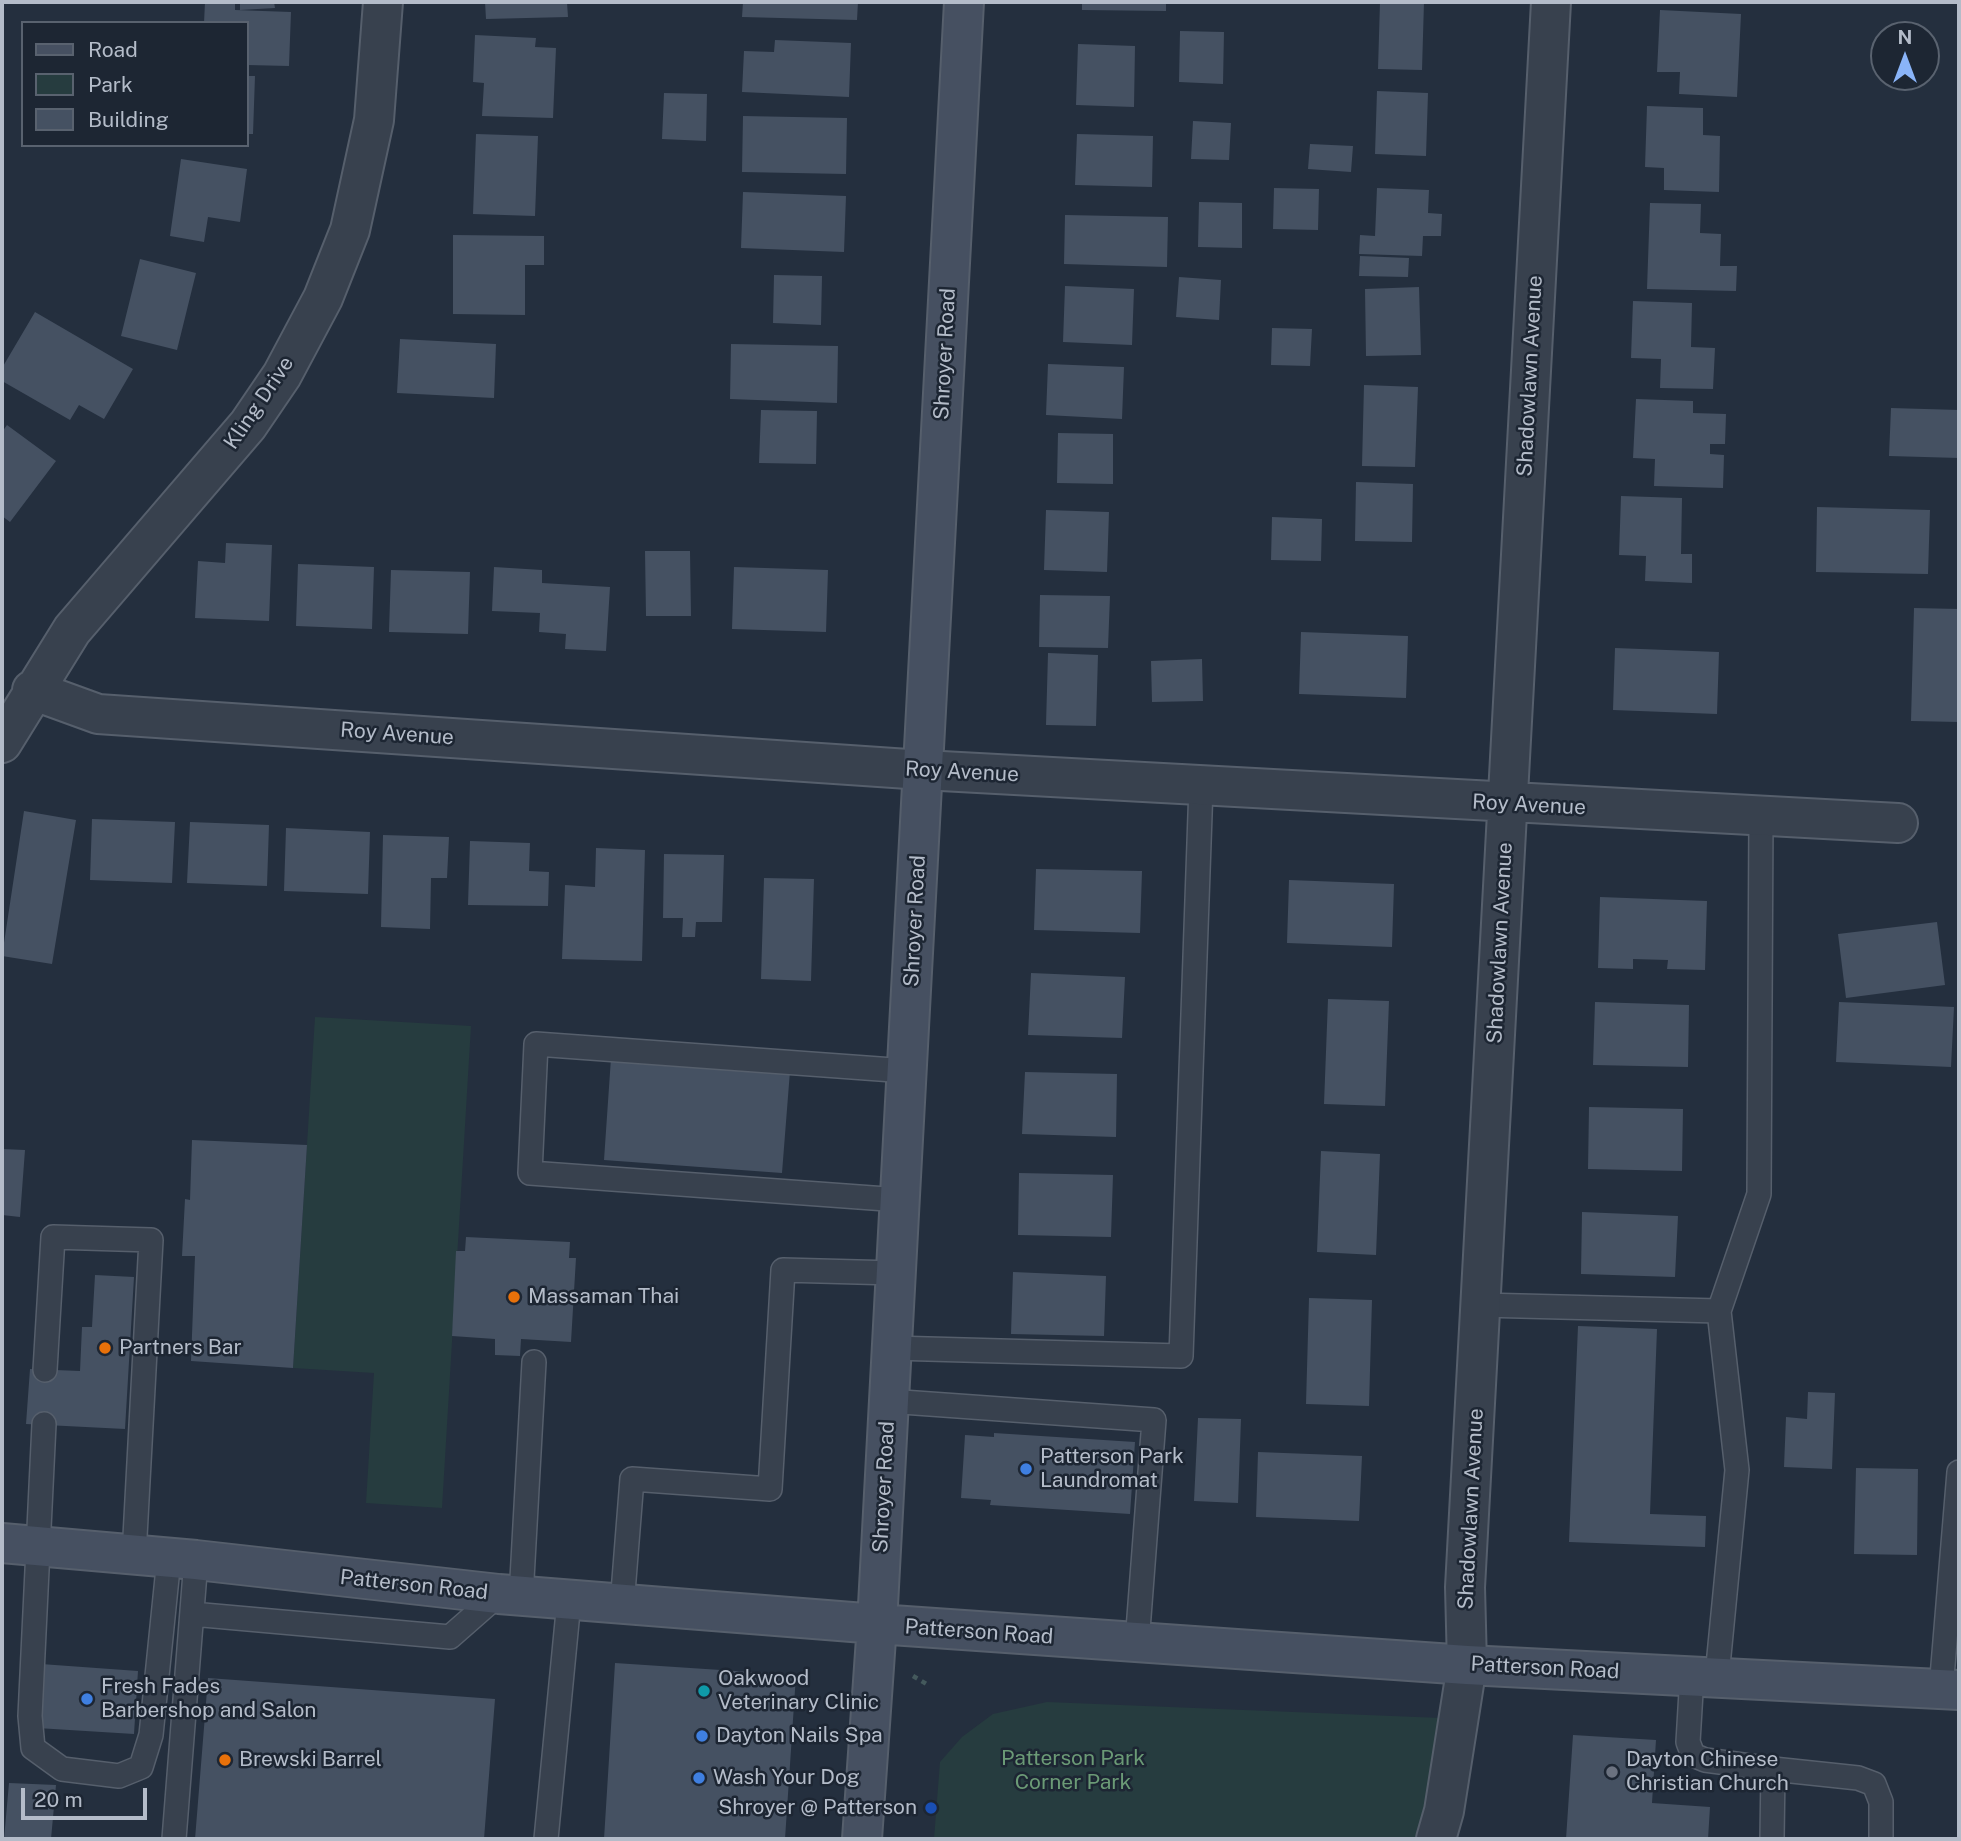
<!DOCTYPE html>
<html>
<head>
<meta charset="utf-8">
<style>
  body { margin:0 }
  #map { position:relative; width:1961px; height:1841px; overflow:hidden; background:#242f3e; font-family:"Public Sans",sans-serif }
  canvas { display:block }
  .frame { position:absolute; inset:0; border:4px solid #b4bcc9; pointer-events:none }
  .legend { position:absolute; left:21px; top:21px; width:228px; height:126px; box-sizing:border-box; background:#1d2633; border:2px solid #59626f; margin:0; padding:9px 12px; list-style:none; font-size:21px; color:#b4bcc9 }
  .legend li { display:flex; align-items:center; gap:14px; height:35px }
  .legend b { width:35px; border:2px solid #59626f }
  .north { position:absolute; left:1870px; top:21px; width:70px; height:70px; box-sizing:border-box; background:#1d2633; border:2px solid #59626f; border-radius:50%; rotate:0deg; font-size:19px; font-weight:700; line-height:28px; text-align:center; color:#b4bcc9 }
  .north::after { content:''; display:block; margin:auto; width:24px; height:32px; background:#8ab4f8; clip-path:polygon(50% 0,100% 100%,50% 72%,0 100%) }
  .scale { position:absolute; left:21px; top:1788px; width:126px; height:32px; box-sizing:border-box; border:4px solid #b4bcc9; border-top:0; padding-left:9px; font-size:21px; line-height:24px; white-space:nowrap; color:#b4bcc9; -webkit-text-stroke:5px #1d2633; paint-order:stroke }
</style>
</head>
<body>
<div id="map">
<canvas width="1961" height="1841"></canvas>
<div class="frame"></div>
<ul class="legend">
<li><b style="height:9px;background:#465061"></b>Road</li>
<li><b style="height:19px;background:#263c3f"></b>Park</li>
<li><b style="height:19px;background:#455162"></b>Building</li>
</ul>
<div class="north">N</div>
<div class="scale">20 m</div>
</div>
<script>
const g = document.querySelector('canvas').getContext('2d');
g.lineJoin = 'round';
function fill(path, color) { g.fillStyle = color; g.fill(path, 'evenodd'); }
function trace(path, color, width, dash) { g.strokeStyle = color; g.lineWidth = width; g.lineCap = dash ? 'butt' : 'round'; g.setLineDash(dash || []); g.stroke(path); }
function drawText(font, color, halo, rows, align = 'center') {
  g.font = font + ' "Public Sans",sans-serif'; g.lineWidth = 5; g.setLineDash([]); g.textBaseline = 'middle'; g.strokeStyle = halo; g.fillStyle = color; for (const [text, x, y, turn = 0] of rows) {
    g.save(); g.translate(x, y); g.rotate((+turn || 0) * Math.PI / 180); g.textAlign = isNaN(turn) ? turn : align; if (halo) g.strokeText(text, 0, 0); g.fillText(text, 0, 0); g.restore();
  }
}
fill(new Path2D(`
  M315,1017l156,9 -29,482 -76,-5 8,-130 -81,-5z
  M1047,1702l394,16 -13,89 -10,32h-484l6,-77 22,-25 31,-23z`), '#263c3f');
fill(new Path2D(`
  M205,2h30v8l56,2 -2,54 -42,-1v-42h-43z
  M240,2h34l1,6 -35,2z
  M485,2h82l1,15 -82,2z
  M743,2h115l-1,18 -115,-3z
  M1082,2h84v9l-84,-1z
  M1380,2h44l-2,68 -44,-1z
  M1660,10l81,4 -4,83 -58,-3 1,-22h-23z
  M1180,31l44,1 -1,52 -44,-2z
  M475,35l61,3 -1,9 21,1 -3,70 -71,-2 2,-33 -11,-1z
  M775,40l76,3 -2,54 -107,-5 2,-41 30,1z
  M1078,44l57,2 -1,61 -58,-2z
  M247,76h8l-2,58h-6z
  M1377,91l51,2 -2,63 -51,-2z
  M664,93l43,1 -1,47 -44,-2z
  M1647,106l56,2v27l17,1 -1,56 -55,-2v-22l-19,-1z
  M743,116l104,2 -1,56 -104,-2z
  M1193,121l38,2 -2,37 -38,-1z
  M476,134l62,2 -3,80 -62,-2z
  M1077,134l76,2 -1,51 -77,-2z
  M1310,144l43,2 -2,26 -43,-3z
  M181,159l66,10 -7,53 -32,-5 -4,25 -34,-6z
  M1274,188l45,1 -1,41 -45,-1z
  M1377,188l52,2 -1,23 14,1 -1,22h-18l-1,20 -63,-2 1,-19 15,1z
  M743,192l103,4 -2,56 -103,-4z
  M1199,202l43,1v45l-44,-1z
  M1650,203l51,1 -1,29 21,1 -1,32h17l-1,25 -89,-2z
  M1065,215l103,2 -1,50 -103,-3z
  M453,235l91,1v29h-19v50l-72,-1z
  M1360,256l49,2 -1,19 -49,-1z
  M140,259l56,14 -19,77 -56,-14z
  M774,275l48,1 -1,49 -48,-2z
  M1179,277l42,3 -2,40 -43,-3z
  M1065,286l69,3 -2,56 -69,-3z
  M1419,287l2,68 -55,1 -1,-67z
  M1633,301l59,2 -1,44 24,1 -2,41 -53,-1 1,-29 -30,-1z
  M35,312l98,57 -29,50 -25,-14 -9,15 -68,-39v-13z
  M1272,328l40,1 -2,37 -39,-1z
  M400,339l96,5 -2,54 -97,-5z
  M731,344l107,2 -1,57 -107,-4z
  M1048,364l76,3 -2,52 -76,-4z
  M1364,385l54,2 -3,80 -53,-1z
  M1636,399l57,2v12l33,1 -1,30h-15v10l14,1 -1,33 -69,-2 1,-27 -22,-1z
  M1891,408l68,2v48l-70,-2z
  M761,410l56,1 -1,53 -57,-1z
  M7,425l49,36 -46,61 -8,-6v-84z
  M1058,433l55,1v50l-56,-1z
  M1356,482l57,2 -1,58 -57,-1z
  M1621,496l61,2 -1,56h11v29l-47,-2 1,-25 -27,-1z
  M1817,507l113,3 -2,64 -112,-2z
  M1046,510l63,2 -2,60 -63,-2z
  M1272,517l50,2 -1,42 -50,-1z
  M226,543l46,2 -3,76 -74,-3 3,-57 27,2z
  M645,551h45l1,65h-45z
  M298,564l76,3 -2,62 -76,-3z
  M494,567l48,3v13l68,4 -4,64 -41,-2 1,-15 -27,-2 1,-19 -48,-2z
  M734,567l94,3 -2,62 -94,-3z
  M391,570l79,2 -2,62 -79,-2z
  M1040,595l70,1 -2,52 -69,-1z
  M1914,608l45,1v113l-48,-1z
  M1301,632l107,4 -2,62 -107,-4z
  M1615,648l104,4 -2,62 -104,-4z
  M1048,653l50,2 -2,71 -50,-1z
  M1202,659l1,42 -51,1 -1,-41z
  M24,811l52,9 -24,144 -50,-8z
  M92,819l83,3 -3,61 -82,-3z
  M190,822l79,3 -2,61 -80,-3z
  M286,828l84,4 -2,62 -84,-3z
  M383,835l66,2 -2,41h-16l-1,51 -49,-2z
  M470,841l60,2 -1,28 20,1 -1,34 -80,-1z
  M596,848l49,2 -3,111 -80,-2 3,-74 30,2z
  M664,854l60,1 -2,67h-26l-1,15h-13l1,-19h-20z
  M1036,869l106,2 -2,62 -106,-3z
  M764,878l50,1 -3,102 -50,-2z
  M1289,880l105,4 -2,63 -105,-4z
  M1600,897l107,4 -2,69 -38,-1 1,-9 -35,-1v10l-35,-1z
  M1937,922l8,63 -99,13 -8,-64z
  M1031,973l94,4 -3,61 -94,-3z
  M1328,999l61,2 -4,105 -61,-2z
  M1595,1002l94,3 -1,62 -95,-2z
  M1839,1002l115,5 -3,60 -115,-5z
  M611,1058l179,13 -8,102 -178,-13z
  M1025,1072l92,2 -1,63 -94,-3z
  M1589,1107l94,2 -1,62 -94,-2z
  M192,1140l115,5 -14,223 -102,-7 4,-105h-13l3,-57 5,1z
  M2,1149l23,1 -5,67 -18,-2z
  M1321,1151l59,3 -4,101 -59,-3z
  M1019,1173l94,2 -2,62 -93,-2z
  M1582,1212l96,4 -3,61 -94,-3z
  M466,1237l104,5 -1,16h7l-5,84 -50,-3 -1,17 -25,-1v-16l-43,-3 4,-85h9z
  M1013,1272l93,4 -2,60 -93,-2z
  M95,1275l39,2 -9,152 -99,-5 4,-55 50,2 2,-44h10z
  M1309,1298l63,2 -3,106 -63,-2z
  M1578,1326l79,3 -7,185 56,2 -1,31 -136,-5z
  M1808,1392l27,1 -3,76 -48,-2 2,-50 21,2z
  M1198,1418l43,1 -3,84 -44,-2z
  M994,1433l141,9 -5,72 -140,-9 1,-5 -30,-2 4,-63 29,2z
  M1258,1452l104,4 -3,65 -103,-4z
  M1856,1468l62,1 -1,86 -63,-1z
  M615,1663l181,12 -11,164h-181z
  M41,1664l97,7 -4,63 -97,-6z
  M208,1678l287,21 -11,140h-289z
  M1573,1735l83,5 -4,63 58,4 -2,32h-142z
  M9,1783l47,2 -5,54h-47z`), '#455162');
const service = new Path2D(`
  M900,1200l-370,-27 6,-129 371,27
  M1481,1305l238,6
  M892,1348l289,8 20,-570
  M45,1370l8,-133 98,3 -17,315
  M888,1401l266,19 -17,223
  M44,1424l-14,292 3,32 29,21 57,7 22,-9 10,-32 18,-177
  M521,1597l13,-235
  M622,1605l10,-126 138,10 13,-219 112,3
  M192,1614l258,23 49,-43
  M1692,1675l-4,67 5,13 12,5 68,9 -1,70
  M1717,1676l20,-206 -18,-159 40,-117 2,-378
  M1941,1689l18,-217
  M1773,1769l85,9 16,6 7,18v37
  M174,1839l22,-279
  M546,1839l23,-238`);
const minor = new Path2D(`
  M32,690l66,24 825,56 975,53
  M2,743l70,-113 176,-205 34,-50 41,-77 27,-68 24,-110 9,-118
  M1436,1839l8,-28 23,-146 -2,-78 86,-1585`);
const secondary = new Path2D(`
  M2,1543l194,17 303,34 378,30 590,41 492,25
  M862,1839l15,-215 87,-1622`);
trace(service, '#565f6c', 26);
trace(minor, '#565f6c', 42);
trace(secondary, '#565f6c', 42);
trace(new Path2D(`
  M913,1676l17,10`), '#44595c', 4.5, [5, 5]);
trace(service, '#38414e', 23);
trace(minor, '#38414e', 38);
trace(secondary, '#465061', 38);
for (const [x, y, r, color] of [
  [514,1297,7,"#e8710a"],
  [105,1348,7,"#e8710a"],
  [1026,1469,7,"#3f7fe0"],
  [704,1691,7,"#0f9aa8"],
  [87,1699,7,"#3f7fe0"],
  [702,1736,7,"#3f7fe0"],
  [225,1760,7,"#e8710a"],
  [1612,1772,7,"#6b7280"],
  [699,1778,7,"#3f7fe0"],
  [931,1808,7,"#1a4fb4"]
]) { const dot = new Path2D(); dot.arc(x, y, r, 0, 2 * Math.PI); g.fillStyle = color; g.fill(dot); trace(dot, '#1d2633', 2.5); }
drawText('21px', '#b4bcc9', '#1d2633', [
  ["Shroyer Road",945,354,-87],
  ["Shadowlawn Avenue",1530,376,-87],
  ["Kling Drive",259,403,-56],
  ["Roy Avenue",397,734,4],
  ["Roy Avenue",962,772,3],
  ["Roy Avenue",1529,805,3],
  ["Shroyer Road",915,921,-87],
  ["Shadowlawn Avenue",1500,943,-87],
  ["Shroyer Road",884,1487,-87],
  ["Shadowlawn Avenue",1471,1509,-87],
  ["Patterson Road",414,1585,6],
  ["Patterson Road",979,1632,4],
  ["Patterson Road",1545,1668,3]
]);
drawText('21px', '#b4bcc9', '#1d2633', [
  ["Massaman Thai",528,1297],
  ["Partners Bar",119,1348],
  ["Patterson Park",1040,1457],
  ["Laundromat",1040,1481],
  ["Oakwood",718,1679],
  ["Veterinary Clinic",718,1703],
  ["Fresh Fades",101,1687],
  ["Barbershop and Salon",101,1711],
  ["Dayton Nails Spa",716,1736],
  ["Brewski Barrel",239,1760],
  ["Dayton Chinese",1626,1760],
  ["Christian Church",1626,1784],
  ["Wash Your Dog",713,1778],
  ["Shroyer @ Patterson",917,1808,"right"]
], 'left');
drawText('21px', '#6b9a76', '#1d2633', [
  ["Patterson Park",1073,1759],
  ["Corner Park",1073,1783]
]);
</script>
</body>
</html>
